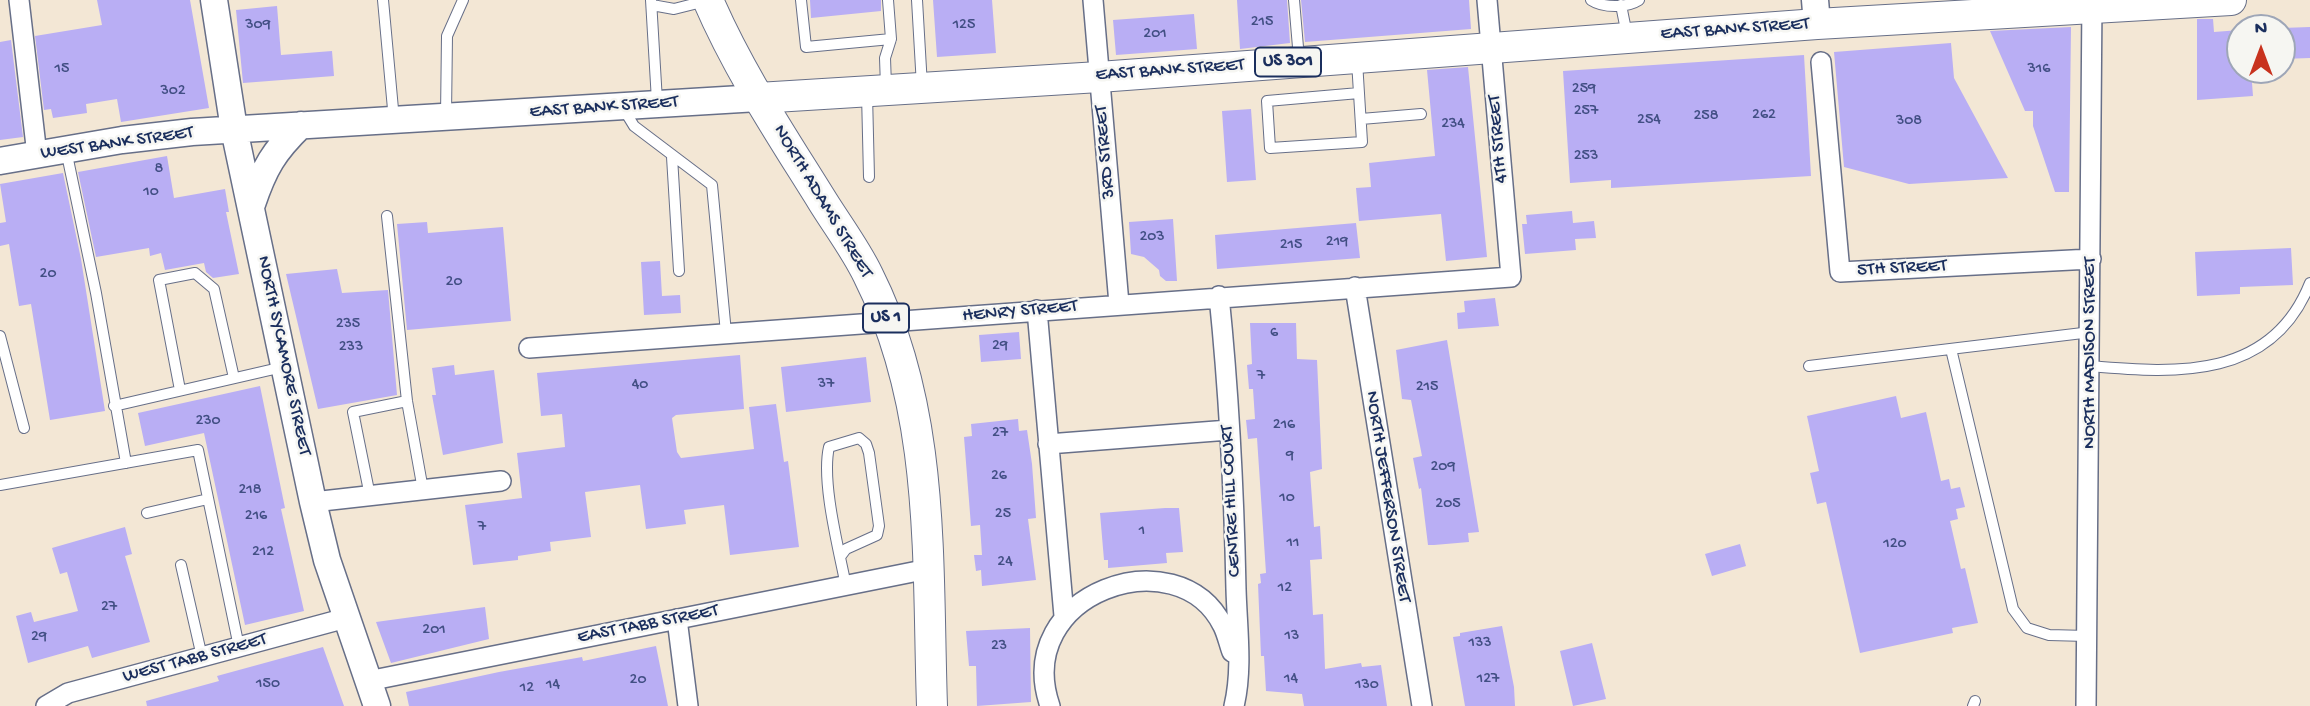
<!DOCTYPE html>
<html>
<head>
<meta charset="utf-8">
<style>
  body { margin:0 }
  #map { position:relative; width:2310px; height:706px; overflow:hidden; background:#f3e7d5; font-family:"Gochi Hand",sans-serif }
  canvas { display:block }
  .north { position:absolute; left:2226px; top:14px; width:70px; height:70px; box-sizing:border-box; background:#f6f6f2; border:2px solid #9ea6b7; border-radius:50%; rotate:0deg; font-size:19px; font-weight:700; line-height:28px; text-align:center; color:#1b2f5e }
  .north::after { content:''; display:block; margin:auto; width:24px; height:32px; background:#c8321e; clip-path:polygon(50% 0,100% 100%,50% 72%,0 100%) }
</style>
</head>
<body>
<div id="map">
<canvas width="2310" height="706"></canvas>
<div class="north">N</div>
</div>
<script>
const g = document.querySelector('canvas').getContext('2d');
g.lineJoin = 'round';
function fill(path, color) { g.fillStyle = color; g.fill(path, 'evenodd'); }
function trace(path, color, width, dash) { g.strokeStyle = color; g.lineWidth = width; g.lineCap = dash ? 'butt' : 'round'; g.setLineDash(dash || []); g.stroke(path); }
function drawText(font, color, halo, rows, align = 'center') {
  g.font = font + ' "Gochi Hand",sans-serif'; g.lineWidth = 5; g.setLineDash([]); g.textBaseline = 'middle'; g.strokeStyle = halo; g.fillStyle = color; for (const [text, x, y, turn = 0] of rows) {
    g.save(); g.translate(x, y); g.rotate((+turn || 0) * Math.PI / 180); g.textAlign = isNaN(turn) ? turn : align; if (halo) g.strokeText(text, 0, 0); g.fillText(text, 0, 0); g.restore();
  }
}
fill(new Path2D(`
  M97,0h93l19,108 -88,14 -4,-23 -31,5 1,9 -34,5 -2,-9 -7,1 -9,-74 67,-11z
  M810,0h71v11l-70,7z
  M933,0h59l4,53 -59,4z
  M1237,0h50l3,43 -50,6z
  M1301,0h168l2,29 -166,13z
  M277,6l4,49 51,-4 2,25 -91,7 -7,-73z
  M1194,14l3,35 -81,6 -3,-35z
  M2197,19h16l1,13 26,-2v40h11l2,26 -56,4z
  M2071,27l-2,165h-14l-22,-66v-15h-8l-35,-80z
  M2310,27v31l-28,1v-31z
  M11,40l12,97 -23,3v-98z
  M1951,43l3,35 54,100 -99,6 -65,-17 -10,-115z
  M1804,55l7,121 -200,12v-8l-41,3 -7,-112z
  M1468,67l19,190 -41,4 -5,-47 -82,7 -3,-33 15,-1 -2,-24 66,-7 -8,-86z
  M1251,109l5,71 -29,2 -5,-71z
  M167,156l7,42 51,-9 4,23h-3l13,62 -26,4 -7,-6 -2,-9 -39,7 -4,-17 -11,3 -1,-8 -53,9 -18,-85z
  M63,173l18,86 24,152 -55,9 -19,-116 -12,2 -10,-62 -9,2v-23l6,-1 -6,-38z
  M1572,211l1,12 21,-2 2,17 -21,1 1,11 -51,4 -3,-30h5l-1,-9z
  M1173,219l4,62h-11l-6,-5 -1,-6 -15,-13 -13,-3 -2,-32z
  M427,222l1,11 75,-6 8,94 -104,9 -10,-106z
  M1356,223l4,35 -143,11 -2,-34z
  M2291,248l2,37 -53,2v7l-43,2 -2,-44z
  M660,261l2,35 18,-1 1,18 -37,2 -3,-53z
  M337,269l5,24 46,-3 9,105 -79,14 -32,-135z
  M1495,298l4,28 -41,3 -1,-16 8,-1 -1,-11z
  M1250,323h46l1,36 20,1 5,109 -12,3 4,55 6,-1 2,33 -12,1 3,55 10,-1 2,55 36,-6 1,4 19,-2 6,41h-83l-2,-12 -36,-3 -2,-35h-3l-3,-72 3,-1 -1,-9 6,-1 -9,-135 -9,1 -2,-19 9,-1 -2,-30h-4l-2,-24 5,-1z
  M1019,332l2,27 -40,3 -2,-27z
  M1447,340l32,192 -11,1 1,9 -35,3h-6l-7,-57 -2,1 -6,-31 9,-2 -11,-56 -9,-1 -6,-49z
  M740,355l4,54 -68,6 -4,3 5,34 4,6 73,-9 -5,-42 27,-3 8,58 4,-1 11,86 -69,8 -6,-50 -40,5 2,14 -40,5 -6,-44 -55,7 6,45 -41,5 1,9 -33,5v4l-45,5 -8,-60 57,-7 -5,-45 48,-6 -3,-33 -21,2 -4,-43z
  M866,357l5,45 -85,10 -5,-45z
  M454,365l1,10 39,-5 9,73 -60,12 -11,-60h4l-4,-27z
  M260,386l25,122 -4,1 23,102 -59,14 -41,-192 -59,13 -7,-33z
  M1896,396l5,22 25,-6 15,69 8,-2 2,10 9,-2 5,20 -9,2 2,10 -8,2 11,48 4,-1 13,55 -26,5 1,5 -93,20 -34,-151 -9,2 -7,-31 9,-2 -12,-55z
  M1018,419l1,12 8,-1 5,34 4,54 -8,1 8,61 -54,6 -1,-16 -5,1 -2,-16h8l-2,-30 -9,1 -7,-89 8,-1 -1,-12z
  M1165,508h14l4,44 -17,1 1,10 -59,5v-8h-4l-4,-47z
  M125,527l7,27 -7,2 25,86 -58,16 -4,-12 -60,17 -12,-47 15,-4 3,10 44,-11 -11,-39 -7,2 -8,-26z
  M1740,544l6,22 -34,10 -7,-22z
  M485,607l4,32 -98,24 -15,-41z
  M1502,626l12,61 1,19h-50l-12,-69 7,-1v-3z
  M1030,628l1,74 -54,4 -1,-40h-7l-3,-35z
  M1592,643l14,56 -33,7 -13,-55z
  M656,646l12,60h-259l-3,-14 93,-20 83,-15 1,4z
  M323,647l21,59h-197l-1,-5 73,-20 -2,-5z`), '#b9aef4');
const lane = new Path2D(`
  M383,0l11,120
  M651,0l6,101
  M801,0l5,47 85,-8
  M917,0l5,86
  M1294,0l5,59
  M1591,0c12,8 36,8 48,0
  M652,5l22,4 32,-8
  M1621,5l6,30
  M1357,61l5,81 -92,6 -3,-47 92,-8
  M886,86l-1,-28 6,-19 -3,-39
  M867,94l2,83
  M623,108l11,18 78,59 14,148
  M446,115l1,-79 16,-36
  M1361,119l60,-5
  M66,150l30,143 30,170
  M672,157l7,114
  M387,216l20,185 16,89
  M0,336l24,92
  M1951,349l62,260 14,19 22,7 38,1
  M1809,366l282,-34
  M2091,366c87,8 181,13 219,-83
  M180,390l-21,-110 36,-7 19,16 20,89
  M114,406l169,-39
  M0,485l198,-35 41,197
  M370,496l-17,-84 54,-11
  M147,513l61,-14
  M840,557l6,-8 31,-14 2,-9 -10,-73 -3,-9 -7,-6 -30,9c-8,35 10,103 17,139
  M181,565l21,92
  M1973,706l2,-5`);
const street = new Path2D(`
  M19,0l18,155
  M1093,0l26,304
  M1821,62l19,210 251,-13
  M1355,287l67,419
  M1219,296c10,97 15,196 17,293 1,38 7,80 -2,117
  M1037,310l27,306
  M529,348l982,-71 -24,-277
  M1048,444l181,-14
  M313,502l188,-21
  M677,619l11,87
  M368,681l560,-112
  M46,706l22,-13 278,-75
  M1050,706c-39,-113 128,-171 173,-80 4,8 6,18 9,26
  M2086,706l6,-706`);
const secondary = new Path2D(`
  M214,0l20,129 79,373 14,58 50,146
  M1815,0l2,24
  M0,161l122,-21 70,-8 566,-34
  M252,204c12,-36 22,-53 49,-79`);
const primary = new Path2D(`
  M708,0c31,72 74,136 115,202 15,24 33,48 45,73 68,135 59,284 64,431
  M758,98l341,-21 718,-53 414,-24`);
trace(lane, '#676f88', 12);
trace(street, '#676f88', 22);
trace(secondary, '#676f88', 29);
trace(primary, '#676f88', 32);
trace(lane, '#fff', 10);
trace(street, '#fff', 19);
trace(secondary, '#fff', 26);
trace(primary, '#fff', 30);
drawText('16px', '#424f84', null, [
  ["215",1262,23],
  ["309",258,26],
  ["125",964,26],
  ["201",1155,35],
  ["15",62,70],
  ["316",2039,70],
  ["259",1584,90],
  ["302",173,92],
  ["257",1586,112],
  ["262",1764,116],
  ["258",1706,117],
  ["254",1649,121],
  ["308",1909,122],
  ["234",1453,125],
  ["253",1586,157],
  ["8",159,170],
  ["10",151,193],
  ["203",1152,238],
  ["219",1337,243],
  ["215",1291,246],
  ["20",48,275],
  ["20",454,283],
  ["235",348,325],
  ["6",1274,334],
  ["29",1000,347],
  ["233",351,348],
  ["7",1261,377],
  ["37",826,385],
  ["40",640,386],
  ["215",1427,388],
  ["230",208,422],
  ["216",1284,426],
  ["27",1000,434],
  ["9",1290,457],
  ["209",1443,468],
  ["26",999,477],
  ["218",250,491],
  ["10",1287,499],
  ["205",1448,505],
  ["25",1003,515],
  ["216",256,517],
  ["7",482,528],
  ["1",1142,532],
  ["11",1293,544],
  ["120",1895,545],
  ["212",263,553],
  ["24",1005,563],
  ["12",1285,589],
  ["27",109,608],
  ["201",434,631],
  ["13",1292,637],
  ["29",39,638],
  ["133",1480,644],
  ["23",999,647],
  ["14",1291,680],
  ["127",1488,680],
  ["20",638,681],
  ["150",268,685],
  ["14",553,686],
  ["130",1367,686],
  ["12",527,689]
]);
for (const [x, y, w] of [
  [1288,62,66],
  [886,318,46]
]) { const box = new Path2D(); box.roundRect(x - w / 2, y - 14.5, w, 29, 5); g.fillStyle = '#f6f6f2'; g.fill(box); trace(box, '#1b2f5e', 2); }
drawText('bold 18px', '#1b2f5e', null, [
  ["US 301",1288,62],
  ["US 1",886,318]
]);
drawText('19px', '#1b2f5e', '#f6f6f2', [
  ["EAST BANK STREET",1735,30,-4],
  ["EAST BANK STREET",1170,71,-4],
  ["EAST BANK STREET",604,108,-4],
  ["4TH STREET",1499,139,-95],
  ["WEST BANK STREET",117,144,-8],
  ["3RD STREET",1106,152,-95],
  ["NORTH ADAMS STREET",822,202,59],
  ["5TH STREET",1902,269,-3],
  ["HENRY STREET",1020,312,-5],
  ["NORTH MADISON STREET",2091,353,-90],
  ["NORTH SYCAMORE STREET",283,356,78],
  ["NORTH JEFFERSON STREET",1387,497,81],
  ["CENTRE HILL COURT",1232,501,-93],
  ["EAST TABB STREET",648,625,-11],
  ["WEST TABB STREET",195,659,-15]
]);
</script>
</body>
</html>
